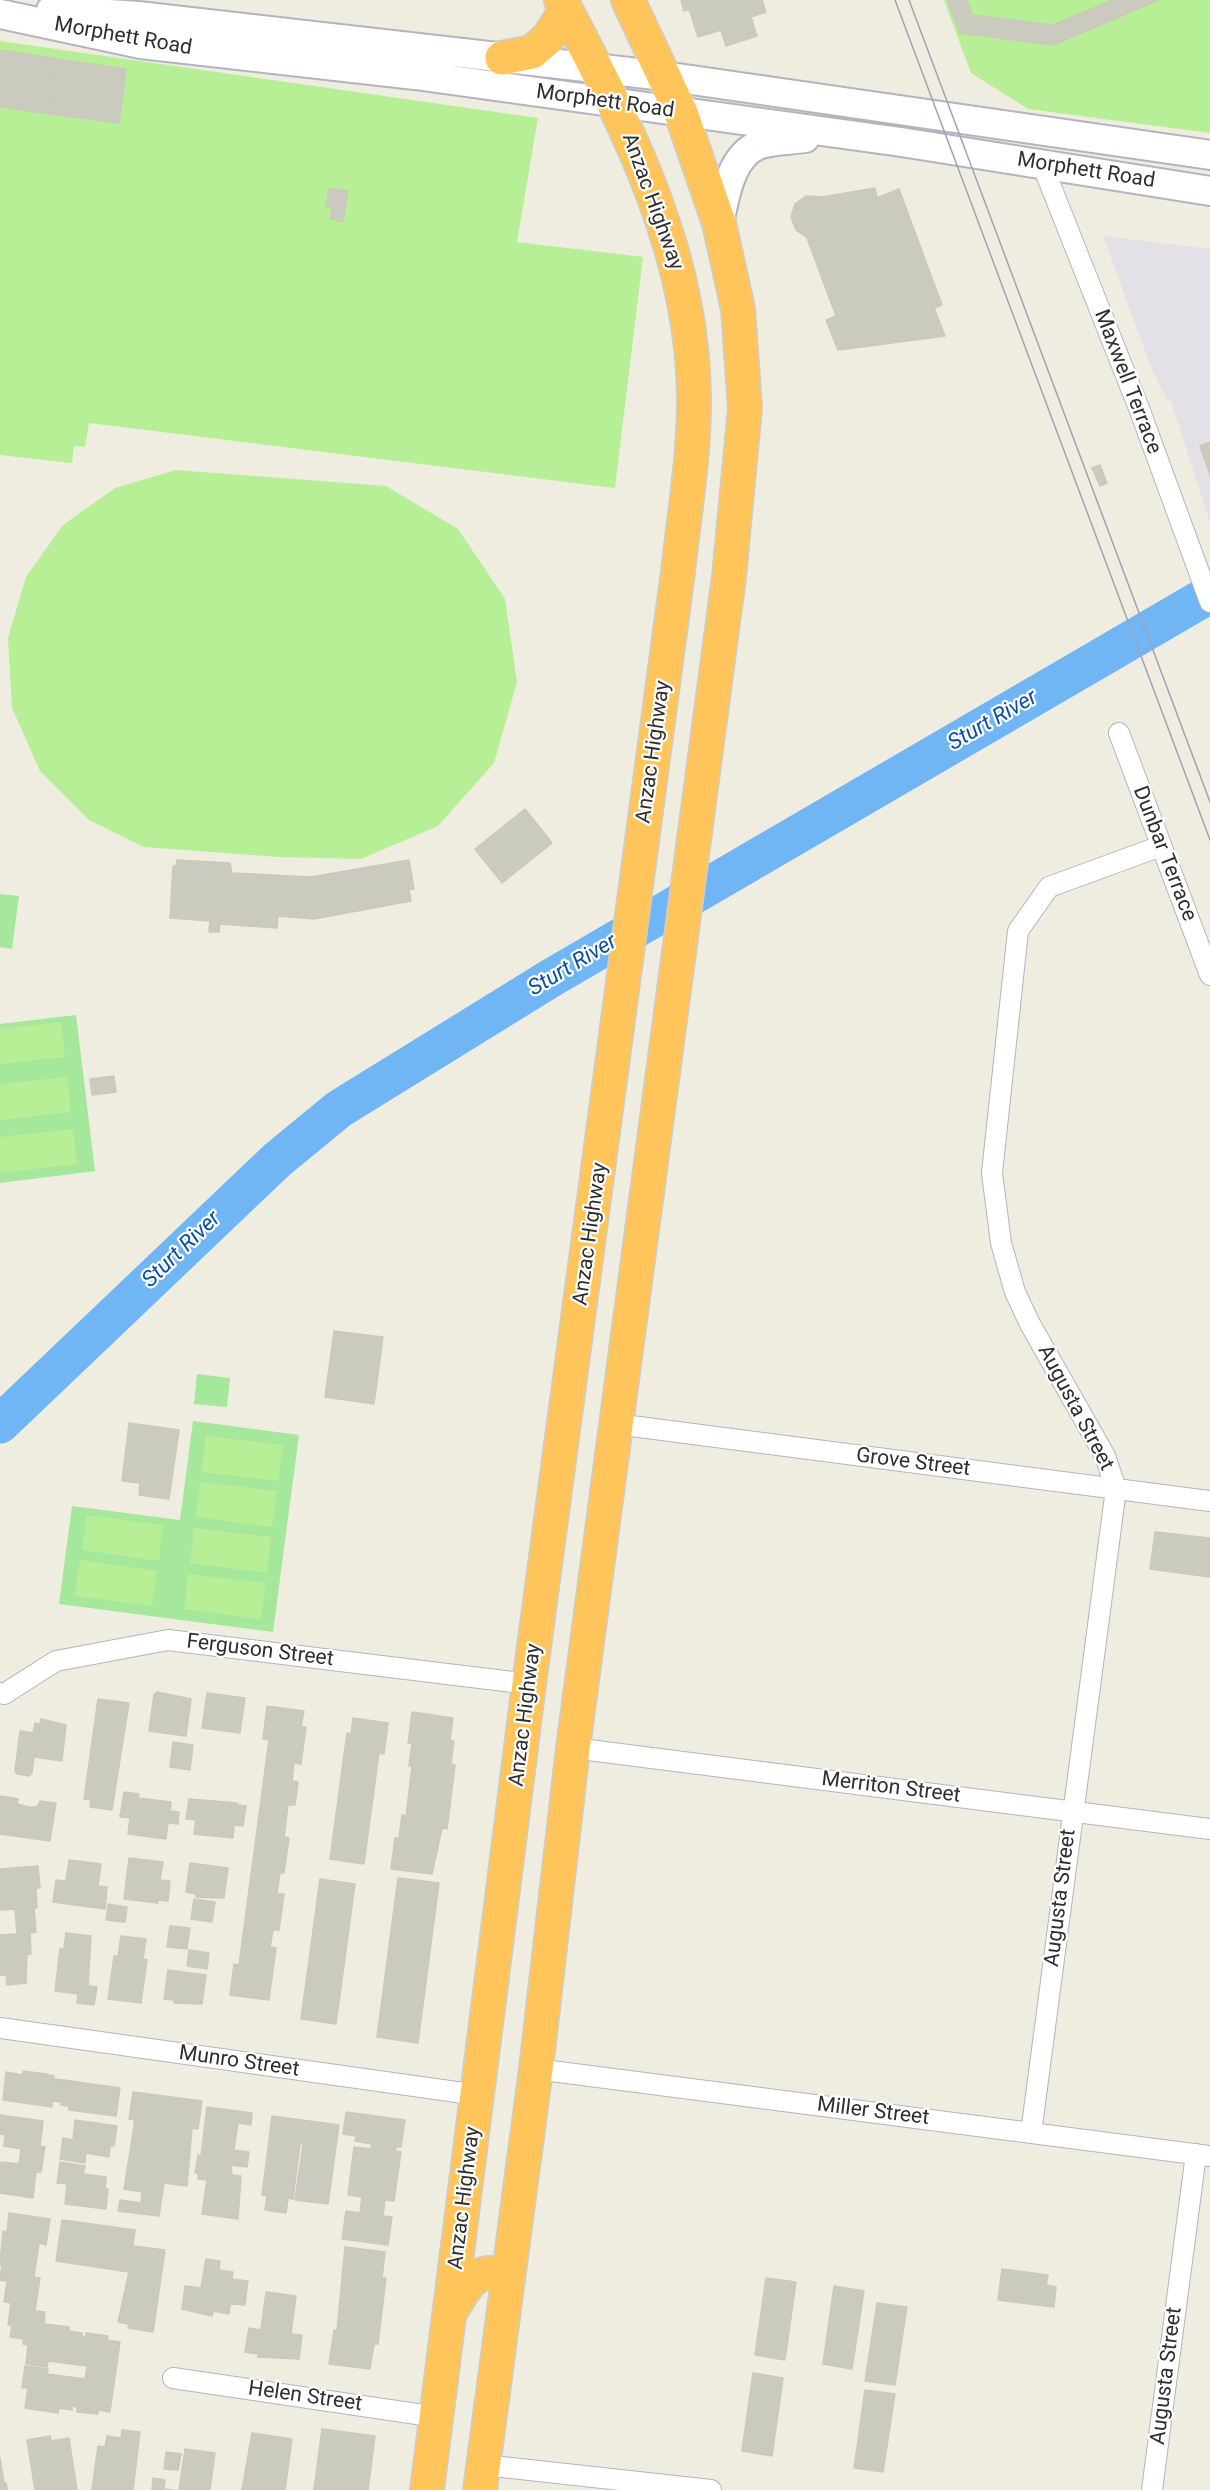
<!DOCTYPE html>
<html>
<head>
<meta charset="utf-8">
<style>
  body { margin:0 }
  canvas { display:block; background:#efece0 }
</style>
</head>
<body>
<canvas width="1210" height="2490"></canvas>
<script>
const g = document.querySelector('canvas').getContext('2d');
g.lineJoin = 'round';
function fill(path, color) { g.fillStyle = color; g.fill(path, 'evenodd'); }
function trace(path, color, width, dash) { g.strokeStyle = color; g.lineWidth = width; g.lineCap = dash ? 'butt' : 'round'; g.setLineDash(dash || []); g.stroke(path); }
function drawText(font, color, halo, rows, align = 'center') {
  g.font = font + ' Roboto,sans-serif'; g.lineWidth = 4.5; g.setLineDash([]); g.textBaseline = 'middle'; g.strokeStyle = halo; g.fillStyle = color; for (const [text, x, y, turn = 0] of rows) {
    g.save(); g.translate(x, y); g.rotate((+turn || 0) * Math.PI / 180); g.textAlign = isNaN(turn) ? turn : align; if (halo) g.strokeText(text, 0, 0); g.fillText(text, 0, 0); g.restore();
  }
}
fill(new Path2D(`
  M1103,236l107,13v274l-39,-122 -4,-1 -17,-35z`), '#e4e0e8');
fill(new Path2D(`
  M0,894l19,2 -7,53 -12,-2z
  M76,1015l19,156 -95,12v-159z
  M197,1374l33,4 -3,29 -33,-3z
  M193,1421l106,14 -26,197 -214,-28 13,-98 108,14z`), '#a5e79b');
fill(new Path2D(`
  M944,0h266v133l-182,-24 -57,-36z
  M0,41l538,77 -21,124 126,15 -28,231 -526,-65 -4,24 -11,-1 -2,17 -72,-8z
  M176,470l210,16 72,43 47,70 12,83 -23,81 -56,63 -77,33 -83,-2 -134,-10 -55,-27 -49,-49 -28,-63 -4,-70 18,-61 37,-52 52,-37z
  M61,1022l4,35 -65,7v-35z
  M67,1077l4,35 -71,8v-36z
  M73,1129l4,35 -77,9v-36z
  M206,1436l77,9 -5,36 -77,-9z
  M200,1482l77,9 -5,36 -76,-10z
  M87,1515l76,10 -4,36 -77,-11z
  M194,1528l77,9 -4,36 -77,-10z
  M80,1560l77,11 -5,35 -77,-10z
  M188,1574l78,9 -5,36 -77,-10z`), '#b7ef97');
trace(new Path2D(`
  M0,1424l277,-264 62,-51 212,-131 659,-384`), '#70b5f4', 39);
const building = new Path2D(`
  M681,0h81l4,12 -15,5 6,19 -31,10 -5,-16 -23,7 -9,-28 -5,2z
  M947,0h20l5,15 81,10 60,-25h46l-106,45 -93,-12z
  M0,50l58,9 -8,55 -50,-7z
  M58,59l68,10 -7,54 -69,-9z
  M329,188l19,3 -5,31 -13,-3 2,-12 -6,-1z
  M875,188l2,10 22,-9 43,116 -8,3 11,28 -107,14 -12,-30 10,-4 -29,-78 -11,-8 -5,-13 4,-13 11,-8 16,1z
  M1210,442v33l-10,-29z
  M1100,465l7,18 -7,3 -8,-18z
  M525,809l27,34 -50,40 -27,-34z
  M177,860l53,3 2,10 79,4 98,-17 5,29 -5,1 2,11 -97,18 -36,-3 -1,12 -57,-4 -1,8h-10l1,-11 -40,-3 3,-52h3z
  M114,1076l2,16 -24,3 -2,-16z
  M334,1331l49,6 -9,67 -49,-7z
  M129,1423l50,7 -10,69 -30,-4 1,-12 -18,-2z
  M1155,1532l55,6v39l-60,-8z
  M157,1692l34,7 -5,37 -37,-5 5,-37z
  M207,1693l38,5 -5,35 -38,-5z
  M98,1699l31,4 -17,107 -22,-3 1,-7 -7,-1z
  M267,1706l37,5 -3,16h5l-5,37 -7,-1 -2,18 6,1 -3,23h-7l-4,32 5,1 -5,35h-4l-3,21h7l-5,36h-6l-3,17 6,1 -7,52 -39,-5 4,-31 5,1 30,-225 -6,-1z
  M412,1712l41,6 -3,22 4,1 -3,23 4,1 -8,64 -5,-1 -10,46 -41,-5 4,-31h4l3,-23 4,1 6,-50h-3l3,-23h-4z
  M353,1718l35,5 -4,31 -5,-1 -15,111 -34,-5 17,-126 4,1z
  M41,1719l25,6 -4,36 -28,-4 -2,16 -3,3 -12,-2 -2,-3 5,-40 13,2 2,-10 5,1z
  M173,1742l20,3 -3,25 -20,-3z
  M124,1792l15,2 -1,4 33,4 -1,9 9,1 -1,12 -10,-1 -2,16 -38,-5 2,-16 -10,-1z
  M0,1796l14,2 4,1 -1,5 12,3h8l3,-6 16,2 -6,38 -50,-7z
  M189,1799l48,4v2l9,1 -3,20 -9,-1 -1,13 -39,-4 2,-14 -10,-1z
  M129,1858l34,4 -3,18 10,1 -2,20 -10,-1v3l-34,-4z
  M69,1860l32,4 -3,22 9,1 -2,22 -52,-7 3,-22 10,1z
  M190,1863l38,5 -4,30 -28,-1v-3l-10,-2z
  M38,1866l2,22h-4l1,20h-3l2,24 -6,1 1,21h-4l-1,29 -19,2 -1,-10h-6v-40l17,-1 -2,-25 -15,1v-41z
  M398,1878l41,5 -21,160 -41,-6z
  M320,1879l35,5 -19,140 -35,-5z
  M194,1899l21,3 -3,20 -21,-3z
  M108,1904l19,3 -2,15 -19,-2z
  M170,1926l20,2 -3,21 -20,-2z
  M66,1933l25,3 -3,50 9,1 -3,18 -17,-2 1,-9 -23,-3 5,-42h4z
  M121,1936l25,3 -3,20 4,1 -6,43 -33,-4 6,-43h4z
  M189,1950l20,3 -2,16 -20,-3z
  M168,1970l38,5 -4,29 -28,-1v-3l-10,-1z
  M23,2071l23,3 8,2v3l10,1 -3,22 -9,-1v6l-49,-7 3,-28 17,3z
  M64,2080l56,8 -4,28 -47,-6v-4l-8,-1z
  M133,2092l69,9 -4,28 -6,-1 -5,58 -23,-3 -5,33 -41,-5 2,-11 21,3 1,-11 -18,-3 11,-69 -6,-1z
  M207,2107l45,6 -1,12 -13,-2 -4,27 15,2 -2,15 -16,-2 1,10 9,1 -3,43 -36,-5 5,-34 -9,-1v-6h-3l3,-18 3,1z
  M346,2112l59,8 -4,27h-5l-1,4 6,1 -7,49 -9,-1 -2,16 9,1 -4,28 -46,-6 4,-28 14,2 2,-16 -14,-2 6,-48 17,2 1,-5 -17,-3 1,-5 -13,-2z
  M0,2115l43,6 -3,25 5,1 -4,25h-5l-3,26 -33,-5 1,-31 18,2 2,-15 -17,-3 1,-11 -5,-1z
  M272,2116l67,9 -11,79 -33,-4 8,-56h-3l-7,55 -5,-1 -2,15 -21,-3 2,-14 -5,-1z
  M75,2120l42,6 -3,20h-4l-1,11 -23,-4 -1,10 -25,-4 3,-21 10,2z
  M60,2162l25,4 -2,8 23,3 -1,12h3l-2,20 -41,-5 2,-20 -10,-1z
  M9,2213l41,6 -4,26 -7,-2 -5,34 6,1 -5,33 10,1 -1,12 25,3v4l13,2v3l4,1v-4l22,3 -1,4 13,2 -10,70 -12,-2v4l-21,-2v-5l-5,-1v4l-13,-2 -1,5 -33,-5 3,-20h-6l3,-22 23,3 -1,5 38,5 2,-13 -39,-5 -1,6 -21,-3 2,-19 -5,-1 1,-5 -14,-2 2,-12h-4l3,-22 -7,-1 3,-21 -7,-1 2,-14 -2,-1 3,-34 4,1z
  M62,2220l73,10 -2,16 32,4 -12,82 -25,-4 1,-4 -11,-2 11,-50 -73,-11z
  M345,2247l40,5 -3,26h4l-8,66h-4l-4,25 -41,-5 5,-34 3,1z
  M206,2259l14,2 -1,9 14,2 -1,7 16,2 -3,24 -15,-1 -1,10 -16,-3 -1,5 -30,-7 3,-23 16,2z
  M1002,2269l46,6 -2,10 10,2 -2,20 -56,-7z
  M766,2278l30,4 -11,78 -30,-5z
  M834,2286l30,5 -12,78 -29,-5z
  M266,2292l30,4 -5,38 11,1 -3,24 -41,-2v-3l-13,-2 4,-24 12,2z
  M877,2303l30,4 -12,78 -30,-4z
  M753,2373l30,5 -11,78 -30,-5z
  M865,2390l30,4 -12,78 -29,-4z
  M322,2429l53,7 -7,54h-54z
  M122,2430l18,2 -7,58h-41l6,-44 7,1 2,-11 14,2z
  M252,2433l40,6 -7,51h-43z
  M50,2436l1,5 18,-3 8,52h-42l-8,-50z
  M185,2449l30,4 -5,37h-31z
  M166,2452l15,2 -3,16 -14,-1z
  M0,2458l4,25h2l1,7h-7z
  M153,2478l12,2 -1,9 9,1h-21z`);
fill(building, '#cbcabe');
trace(building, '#cbc9b9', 1.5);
const street = new Path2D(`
  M1042,164l98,247 70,191
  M1119,733l91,242
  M616,1424l594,77
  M0,1693l4,1 52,-33 112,-21 361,44
  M573,1748l637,81
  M0,2028l478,67
  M536,2069l674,87
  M1031,2133l85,-644 -11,-33 -75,-132 -15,-32 -14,-49 -9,-70 26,-242 31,-44 112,-41
  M173,2378l264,39
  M484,2465l227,25
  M1152,2490l44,-336`);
const secondary = new Path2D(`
  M51,10l87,6 526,60 546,79
  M0,14l141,30 274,31 486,67 309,49
  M719,223c6,-26 11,-66 39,-78 13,-5 32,-5 47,-7`);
const highway = new Path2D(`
  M502,58l30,-6 16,-14 18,-28
  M451,2311c15,-24 25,-49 57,-33
  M427,2490l102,-806 149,-1112c6,-56 16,-114 16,-171 0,-148 -67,-274 -133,-401
  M480,2490l56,-421 37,-321 156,-1171 16,-169 -7,-99 -19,-86 -38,-110 -53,-113`);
trace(street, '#b4b4c1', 22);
trace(secondary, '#b4b4c1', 32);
trace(highway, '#cdcdcd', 36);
trace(street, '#fff', 20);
trace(secondary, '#fff', 28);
trace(highway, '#ffc55b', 33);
trace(new Path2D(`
  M895,0l315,840
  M909,0l301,802`), '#a3a2b8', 1.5);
drawText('21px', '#2e2e2e', '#fff', [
  ["Morphett Road",123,37,10],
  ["Morphett Road",605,102,8],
  ["Morphett Road",1086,171,9],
  ["Anzac Highway",652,202,70],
  ["Maxwell Terrace",1127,382,69],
  ["Anzac Highway",654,752,-82],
  ["Dunbar Terrace",1164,854,69],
  ["Anzac Highway",591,1234,-82],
  ["Augusta Street",1075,1408,62],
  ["Grove Street",913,1463,7],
  ["Ferguson Street",260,1651,7],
  ["Anzac Highway",526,1715,-83],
  ["Merriton Street",891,1788,7],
  ["Augusta Street",1061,1898,-83],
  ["Munro Street",239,2062,8],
  ["Miller Street",873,2112,7],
  ["Anzac Highway",465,2198,-83],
  ["Augusta Street",1167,2376,-83],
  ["Helen Street",305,2397,8]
]);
drawText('italic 22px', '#084fa7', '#fff', [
  ["Sturt River",993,721,-30],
  ["Sturt River",573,966,-31],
  ["Sturt River",182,1250,-44]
]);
</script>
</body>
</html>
